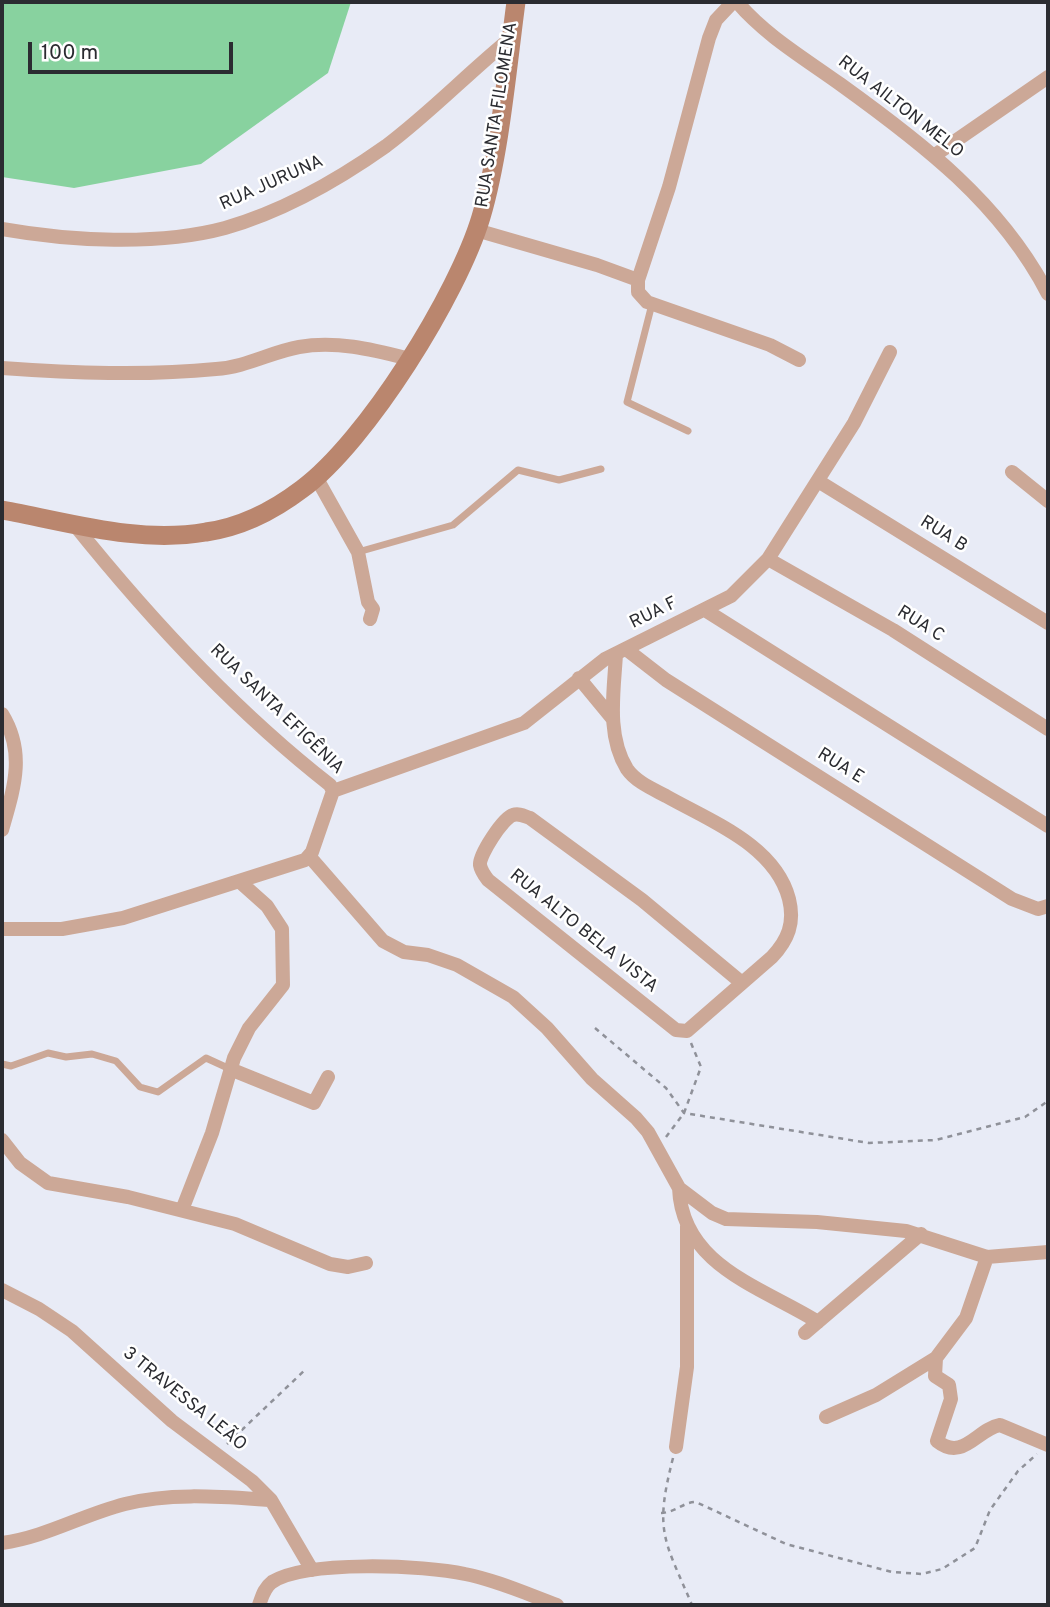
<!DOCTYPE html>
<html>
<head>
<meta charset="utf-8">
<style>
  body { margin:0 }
  #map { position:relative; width:1050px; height:1607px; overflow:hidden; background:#e8ebf6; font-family:Overpass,sans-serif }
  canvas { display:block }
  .frame { position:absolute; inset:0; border:4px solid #2b2c31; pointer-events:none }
  .scale { position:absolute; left:28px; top:42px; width:205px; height:32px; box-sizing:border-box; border:4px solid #2b2c31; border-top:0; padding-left:9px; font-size:21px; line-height:24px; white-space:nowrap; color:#2b2c31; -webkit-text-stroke:5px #fff; paint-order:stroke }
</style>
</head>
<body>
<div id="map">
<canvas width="1050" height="1607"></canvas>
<div class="frame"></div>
<div class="scale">100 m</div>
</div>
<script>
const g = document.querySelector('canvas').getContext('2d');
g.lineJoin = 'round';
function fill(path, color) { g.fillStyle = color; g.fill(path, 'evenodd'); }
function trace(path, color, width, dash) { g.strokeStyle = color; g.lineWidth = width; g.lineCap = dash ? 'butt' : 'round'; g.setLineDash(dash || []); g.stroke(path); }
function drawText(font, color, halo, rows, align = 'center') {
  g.font = font + ' Overpass,sans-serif'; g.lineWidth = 5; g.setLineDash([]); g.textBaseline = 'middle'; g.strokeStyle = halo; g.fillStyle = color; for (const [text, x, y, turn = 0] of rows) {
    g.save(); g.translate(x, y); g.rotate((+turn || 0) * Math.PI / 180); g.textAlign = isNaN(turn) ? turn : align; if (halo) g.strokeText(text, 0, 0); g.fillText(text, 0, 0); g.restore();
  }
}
fill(new Path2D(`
  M2,2h349l-23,71 -127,91 -127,24 -72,-11z`), '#88d29f');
trace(new Path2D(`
  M595,1028l71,60 18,25 185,30 67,-3 89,-23 23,-16
  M666,1137l18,-24 17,-46 -10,-24
  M227,1444l79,-75
  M673,1458c-19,74 -9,81 19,147
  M661,1513c16,-1 22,-11 35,-11l90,42 106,28 30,2 20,-5 33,-21 15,-38 28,-39 19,-17`), '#8f9199', 2.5, [5, 5]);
trace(new Path2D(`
  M652,304l-25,98 61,29
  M358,552l95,-27 65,-55 41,10 42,-11
  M2,1064l9,2 37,-13 18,4 26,-3 24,7 24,26 18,5 48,-34 24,11`), '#cca897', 7);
trace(new Path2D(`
  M733,2l-17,18 -7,18 -40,149 -31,93v12l9,10 123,43 29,15
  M737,2c29,34 67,56 103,82 82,59 161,119 208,210
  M935,155l113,-78
  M2,229c68,12 156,17 223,-1 56,-16 113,-48 161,-82 44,-33 82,-73 125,-108
  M476,230l121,35 41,15
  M2,368c71,5 143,8 214,1 30,-2 55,-17 83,-22 37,-7 75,3 111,12
  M1012,472l36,29
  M316,477l42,75 10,50 5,7 -3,10
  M818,481l230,142
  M768,559l125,71 155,99
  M705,610l343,216
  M626,649l40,31 346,219 26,10 10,-3
  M616,654c-2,37 -10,81 11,115 9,13 26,20 39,27 44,25 109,49 123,103 6,24 -1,41 -17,58l-85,74 -11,-1 -188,-150c-3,-4 -7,-9 -8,-15 -1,-10 23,-47 33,-50 6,-2 11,1 17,3l112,82 100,83
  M579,678l33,40
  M2,714c24,39 12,74 0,116
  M333,791l191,-68 81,-64 126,-63 37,-37 86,-136 36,-71
  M310,857l73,84 21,11 24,3 29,10 56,32 34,31 45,51 44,39 12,14 31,56 33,25 14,6 91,3 89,9 81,26 61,-5
  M2,929h60l61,-11 182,-58 7,-8 21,-61 -3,-6c-96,-75 -181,-167 -257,-262
  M230,1069l84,34 14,-26
  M2,1140l18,23 28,20 80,14 107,27 95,40 18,3 18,-4
  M679,1188c3,78 83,99 139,134
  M182,1210l30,-77 22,-75 15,-30 34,-43 -1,-56 -15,-23 -28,-25
  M987,1257l-21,61 -30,40 -1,18 14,9 2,14 -14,42c26,21 40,-12 63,-16l48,20
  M2,1290l37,19 33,22 100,90 80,60 19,19 41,70
  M805,1333l116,-99
  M826,1417l50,-22 60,-37
  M676,1447l11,-80v-141
  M2,1543c44,-6 80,-28 123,-39 46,-12 99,-7 146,-4
  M259,1605c3,-8 5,-17 13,-23 34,-22 153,-17 193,-8 31,6 62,20 92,31`), '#cca897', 14);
trace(new Path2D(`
  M2,510c67,12 136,34 204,22 36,-5 67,-21 96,-43 65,-48 156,-195 179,-272 19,-64 26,-148 35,-215`), '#ba866e', 19);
drawText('18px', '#2b2c31', '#fff', [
  ["RUA AILTON MELO",900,108,38],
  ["RUA SANTA FILOMENA",498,115,-81],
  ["RUA JURUNA",272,184,-24],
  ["RUA B",943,535,32],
  ["RUA F",654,614,-26],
  ["RUA C",920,625,32],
  ["RUA SANTA EFIGÊNIA",276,710,44],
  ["RUA E",840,767,32],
  ["RUA ALTO BELA VISTA",583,932,39],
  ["3 TRAVESSA LEÃO",184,1400,39]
]);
</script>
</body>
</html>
